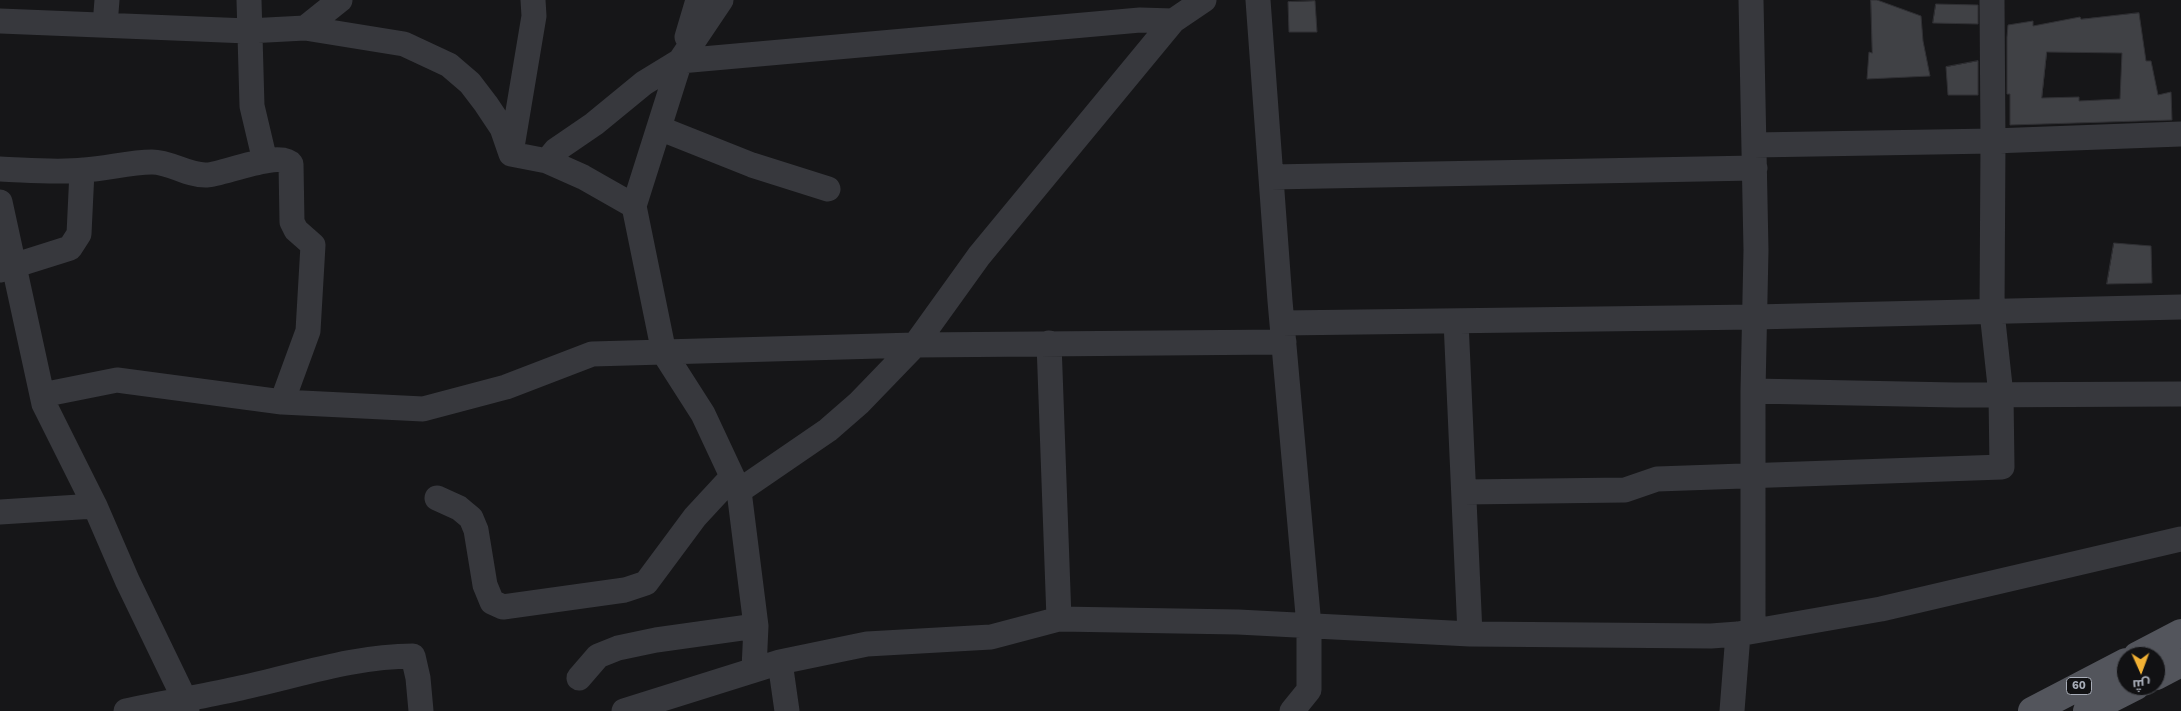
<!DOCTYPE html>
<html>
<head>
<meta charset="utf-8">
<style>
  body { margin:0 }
  #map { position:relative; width:2181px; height:711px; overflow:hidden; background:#161618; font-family:"Work Sans",Cairo,sans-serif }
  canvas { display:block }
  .north { position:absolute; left:2116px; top:646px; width:50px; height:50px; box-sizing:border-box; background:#111113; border:1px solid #4d4f55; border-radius:50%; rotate:178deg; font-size:14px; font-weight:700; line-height:20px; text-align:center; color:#a8adb8 }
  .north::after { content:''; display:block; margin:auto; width:18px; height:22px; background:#f2b134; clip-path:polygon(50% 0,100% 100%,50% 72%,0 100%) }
</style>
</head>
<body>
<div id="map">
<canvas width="2181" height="711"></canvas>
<div class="north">ش</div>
</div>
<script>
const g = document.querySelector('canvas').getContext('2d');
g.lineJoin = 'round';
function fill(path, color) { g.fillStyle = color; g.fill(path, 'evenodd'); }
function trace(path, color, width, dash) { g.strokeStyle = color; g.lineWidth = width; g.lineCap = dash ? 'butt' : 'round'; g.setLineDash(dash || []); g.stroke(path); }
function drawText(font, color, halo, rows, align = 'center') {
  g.font = font + ' "Work Sans",sans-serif'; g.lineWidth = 4; g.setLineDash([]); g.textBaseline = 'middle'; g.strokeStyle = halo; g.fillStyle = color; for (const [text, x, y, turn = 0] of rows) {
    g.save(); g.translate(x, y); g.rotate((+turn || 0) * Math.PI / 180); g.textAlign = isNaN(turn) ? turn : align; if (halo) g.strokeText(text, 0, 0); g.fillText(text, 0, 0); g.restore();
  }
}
const building = new Path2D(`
  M1871,0h6l44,16 2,25 7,35 -63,3 2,-27 3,1z
  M1315,1l2,31h-28l-1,-30z
  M1936,4l42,1v19l-45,-1z
  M2139,13l7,48h5l7,34 13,-3 1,28 -162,5v-31h-3v-57l1,-12 25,-4v5l47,-9 1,2zM2047,52l75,1 -2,46 -41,2v-4l-37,1z
  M1978,61v34h-30l-2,-28z
  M2114,243l37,3 1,37 -45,1z`);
fill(building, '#404145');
trace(building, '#303034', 1);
trace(new Path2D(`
  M249,0l3,106 13,55
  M1258,0l22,301 29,325v64l-17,21
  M1751,0l5,250 -3,141v239
  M0,21l248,10 57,-3 35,-28
  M105,25l2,-25
  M305,28l99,16 45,21 21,18 16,21 16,24 9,26 36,7 9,-11 38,-26 50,-41 36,-22 41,-61
  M687,37l11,-37
  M659,128l93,37 76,24
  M1754,145l239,-4 -1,-141
  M511,153l23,-137 -1,-16
  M547,161l36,16 51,29
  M0,169c28,1 56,4 84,1 22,-1 45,-8 68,-8 19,0 36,14 55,13 16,-1 74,-25 84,-11l1,58 4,8 17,15 -5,86 -26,71
  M1271,177l484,-9
  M0,202l44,202 51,102 32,74 57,118 3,13
  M0,270l70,-22 9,-14 3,-63
  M1456,321l14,313
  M1282,323l473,-6 426,-10
  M1049,343l10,276
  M1753,391l202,4 226,-1
  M42,395l75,-15 165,22 141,7 83,-22 86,-33 323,-9 369,-3
  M739,491l89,-61 31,-27 56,-58 64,-89 194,-235
  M1464,492l161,-2 32,-11 345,-12 -1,-72 -9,-83 1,-171 188,-7
  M437,498l22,10 12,10 5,12 9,55 7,17 11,5 122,-17 21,-7 49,-66 37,-40
  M0,512l95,-6
  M780,662l7,49
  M754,669l2,-43 -17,-135 -36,-77 -39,-61 -30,-147 46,-145 460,-41 33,1 31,-21
  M579,678l19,-22 20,-8 38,-8 100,-14
  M126,711c37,-8 73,-14 110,-22 58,-12 117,-33 177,-33l5,22 3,33
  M624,711l156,-49 87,-18 124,-7 68,-18 179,3 232,12 241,2 27,-2 143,-25 300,-70
  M1732,711l6,-77`), '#37383d', 25);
trace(new Path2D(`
  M2137,656l44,-23
  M2156,676l25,-13
  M2032,711l94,-49
  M2087,711l49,-25`), '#53555c', 28);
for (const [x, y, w] of [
  [2079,686,25]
]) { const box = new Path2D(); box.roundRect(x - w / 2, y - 8.5, w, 17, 4); g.fillStyle = '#111113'; g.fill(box); trace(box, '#a8adb8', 1); }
drawText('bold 11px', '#a8adb8', null, [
  ["60",2079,686]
]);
</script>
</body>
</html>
